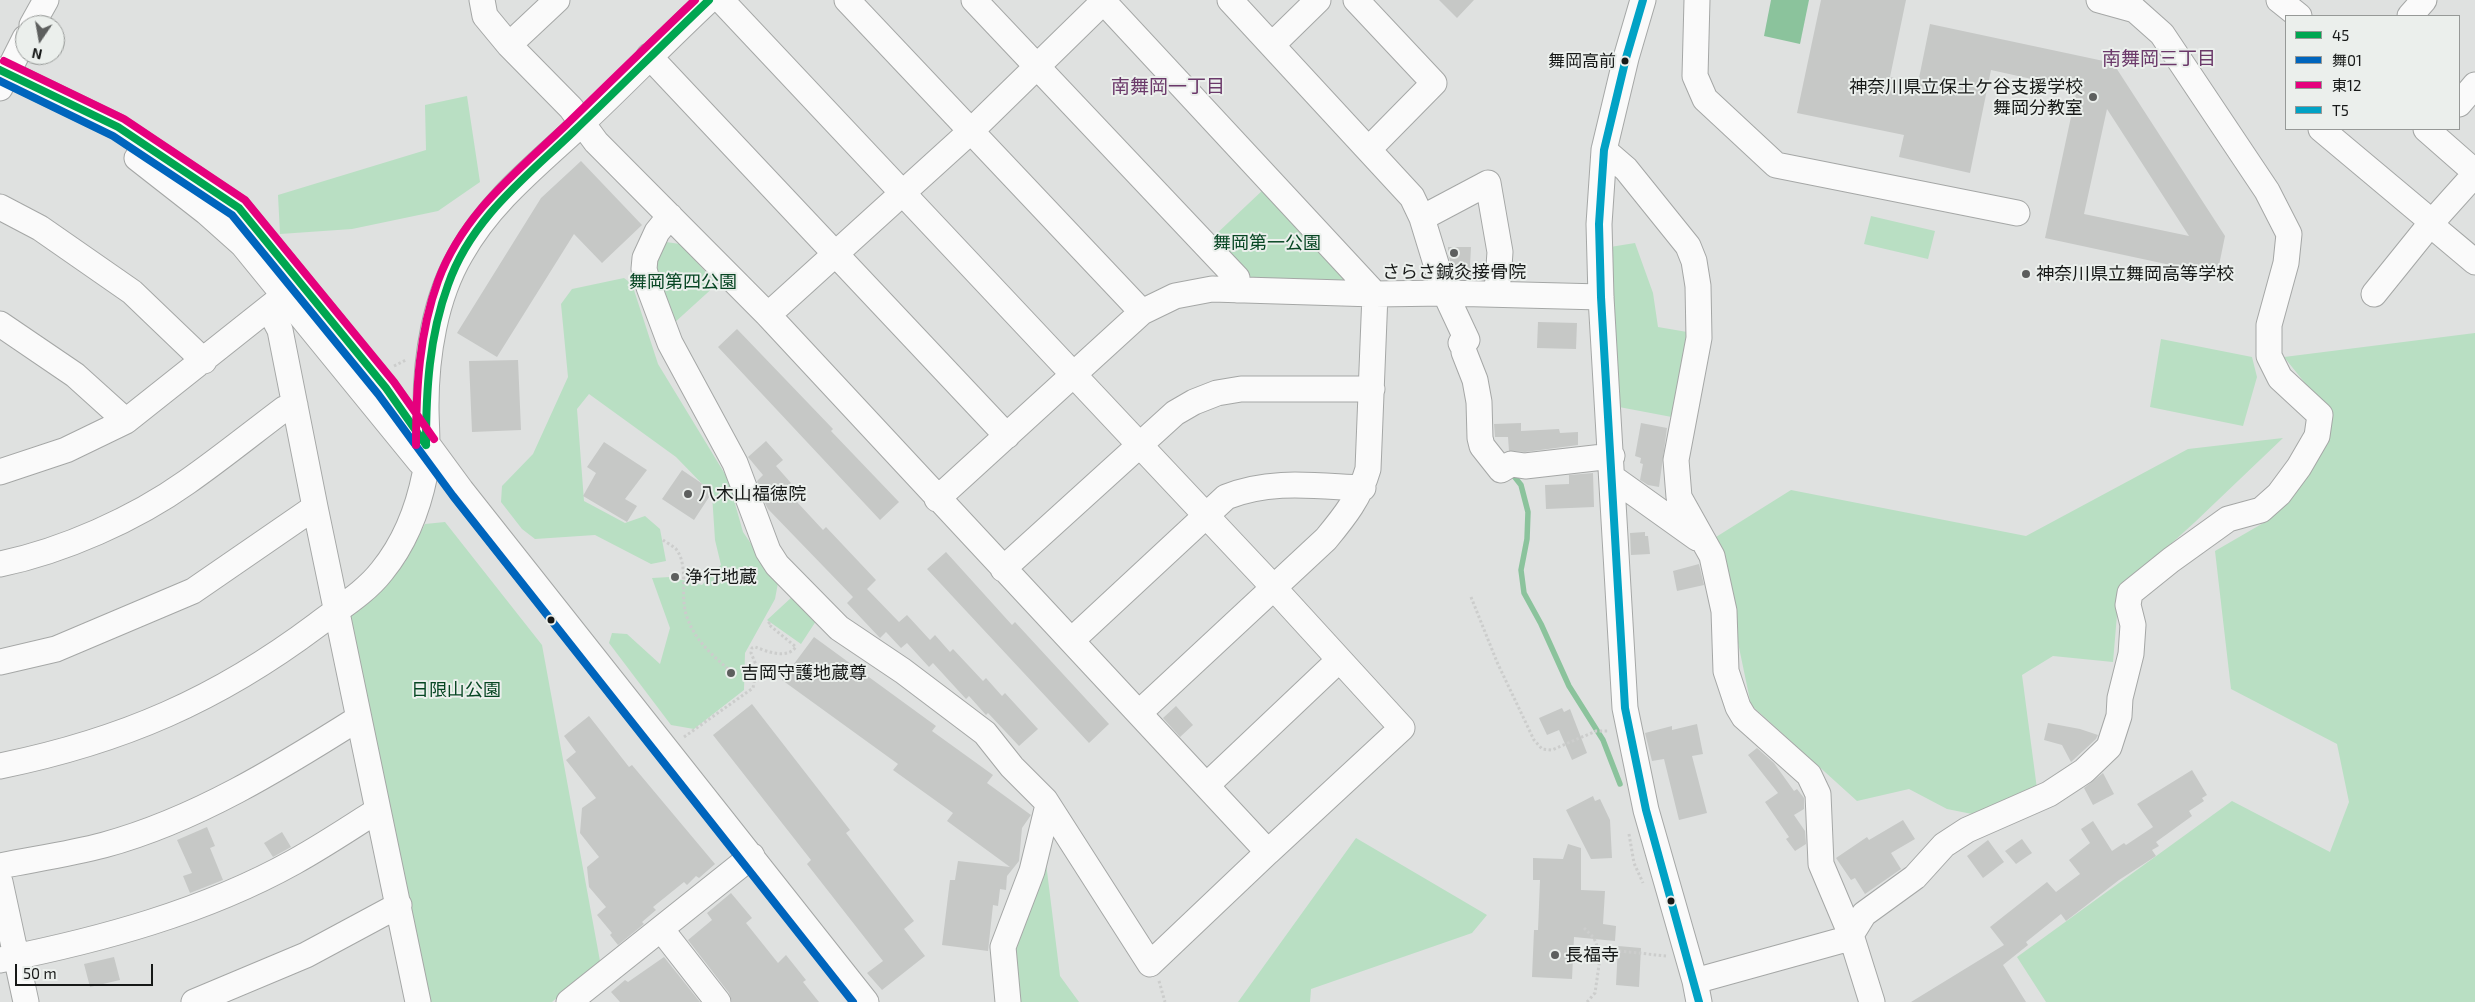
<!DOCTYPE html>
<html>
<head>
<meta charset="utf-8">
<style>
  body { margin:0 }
  #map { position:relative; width:2475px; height:1002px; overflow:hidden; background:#dfe1e0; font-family:"Exo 2","Noto Sans JP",sans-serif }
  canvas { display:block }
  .legend { position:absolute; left:2285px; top:15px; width:175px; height:115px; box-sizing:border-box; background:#ebefec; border:1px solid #969997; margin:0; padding:6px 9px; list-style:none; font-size:15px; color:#171918 }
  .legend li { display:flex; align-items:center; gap:10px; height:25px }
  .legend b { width:25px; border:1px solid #969997 }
  .north { position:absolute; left:15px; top:15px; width:50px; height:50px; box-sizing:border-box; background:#ebefec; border:1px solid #969997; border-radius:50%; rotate:192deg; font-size:14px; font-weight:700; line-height:20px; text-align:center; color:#171918 }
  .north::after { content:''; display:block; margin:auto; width:18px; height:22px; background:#5d5f5e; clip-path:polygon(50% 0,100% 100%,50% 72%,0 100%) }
  .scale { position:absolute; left:15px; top:964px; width:138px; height:22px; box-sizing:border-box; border:2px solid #171918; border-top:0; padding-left:6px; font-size:15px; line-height:18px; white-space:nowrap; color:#171918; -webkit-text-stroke:4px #ebefec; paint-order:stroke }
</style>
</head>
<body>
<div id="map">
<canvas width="2475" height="1002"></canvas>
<ul class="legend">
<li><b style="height:6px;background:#00a651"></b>45</li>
<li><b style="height:6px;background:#0065bd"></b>舞01</li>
<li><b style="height:6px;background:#e5007d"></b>東12</li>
<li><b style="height:6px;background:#01a2c5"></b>T5</li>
</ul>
<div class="north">N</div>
<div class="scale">50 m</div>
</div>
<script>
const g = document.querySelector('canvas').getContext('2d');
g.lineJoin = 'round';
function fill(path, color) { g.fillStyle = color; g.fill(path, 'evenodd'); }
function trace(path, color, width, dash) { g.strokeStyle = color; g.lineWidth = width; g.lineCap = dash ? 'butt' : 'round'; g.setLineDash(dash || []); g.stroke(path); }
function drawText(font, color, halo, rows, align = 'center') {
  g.font = font + ' "Exo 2","Noto Sans JP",sans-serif'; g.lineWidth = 4; g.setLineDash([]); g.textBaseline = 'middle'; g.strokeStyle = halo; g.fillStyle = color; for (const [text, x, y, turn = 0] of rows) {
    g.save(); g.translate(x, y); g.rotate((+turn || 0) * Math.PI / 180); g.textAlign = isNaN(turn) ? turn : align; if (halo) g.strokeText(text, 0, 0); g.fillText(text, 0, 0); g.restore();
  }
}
fill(new Path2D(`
  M467,96l13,86 -42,29 -86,18 -72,5 -2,-39 148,-45 -1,-45z
  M1265,188l89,96 -104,-5 -38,-41z
  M1871,216l64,15 -7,28 -64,-15z
  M666,242l14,2 37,40 -44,40 -17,-54 1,-11z
  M1635,243l18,50 5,34 35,6 -16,85 -58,-11 -9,-160z
  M624,278l8,6 26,80 70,115 15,53 35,51 -3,16 -30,54 -1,37 -50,39 -23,-4 -62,-82 3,-10 15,1 33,30 10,-36 -18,-50 18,-1 32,8 19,-20 -6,-25 -3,-46 -36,-37 -87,-63 -12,15 7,92 41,22 20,-7 15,13 6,32 -15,3 -56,-29 -60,4 -13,-10 -21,-27 1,-16 31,-32 35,-77 -7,-73 11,-15z
  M2475,333v669h-429l-29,-45 215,-156 98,51 19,-50 -12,-58 -106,-55 -16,-138 50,-29 43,-52 21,-57 -45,-56z
  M2161,339l91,18 5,20 -14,49 -93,-19z
  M2283,438l-88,84 -76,69 -6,71 -60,-6 -31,19 15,114 -55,27 -35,-7 -38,-20 -52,12 -106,-96 -35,-168 75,-47 235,46 162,-87z
  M445,522l97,123 58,316 -48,41h-125l-79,-376 5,-16 37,-31 15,-17 20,-38z
  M793,596l23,25 -15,23 -34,-24z
  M1356,838l131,77 -15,18 -161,56 -1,13h-72z
  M1046,863l14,113 19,26h-68l-6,-55z`), '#b9dfc3');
fill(new Path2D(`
  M1771,0h38l-9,44 -36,-8z`), '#8bc39c');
trace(new Path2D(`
  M1510,471l11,14 7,27 -1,27 -6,31 3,23 17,31 28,62 34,54 17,44`), '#8bc39c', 5.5);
fill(new Path2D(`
  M1439,0h35l-17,18z
  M1821,0h85l-16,77 28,6 12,-59 183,39 112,173 -8,39 -172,-37 32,-149 -86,-19 -21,103 -71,-16 5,-22 -107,-22zM2107,109l82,127 -105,-22z
  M581,161l61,64 -40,38 -28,-29 -77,123 -40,-24 84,-135z
  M1448,247h23l-1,19 15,1 -1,13 -29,-3 -7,-23z
  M1538,322l39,1 -1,26 -39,-1z
  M737,329l96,100 -2,2 68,71 -19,18 -162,-173z
  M518,360l3,70 -49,2 -3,-71z
  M1521,423v8l38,-2 1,4 18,-1v13l-53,7 -16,-1 -1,-14h-13l-1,-13z
  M1641,423l26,5 -8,59 -11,-2 -8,-5 3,-16 -3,-1 1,-5 -6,-2z
  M766,441l17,19 -7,6 15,17 -6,6 38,41 3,-3 50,53 -9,9 32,33 8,-7 23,25 5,-5 15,17 3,-3 30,32 3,-3 16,18 3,-3 33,36 -19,17 -31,-33 -2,2 -17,-19 -3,3 -33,-36 -4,4 -22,-24 -6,5 -15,-16 -6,6 -33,-35 6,-6 -85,-88 -3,-6 5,-4 -11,-12 -2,-6 6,-6 -15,-18z
  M604,442l43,28 -22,29 12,7 -10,16 -44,-26 13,-23 -9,-6z
  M682,470l31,21 -19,29 -32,-21z
  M1593,473l1,34 -48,2 -1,-24 24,-1v-9z
  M1645,532v4h3l2,18 -19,1 -1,-22z
  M946,552l66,73 3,-3 94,102 -20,19 -162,-174z
  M1699,564l5,21 -27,6 -4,-20z
  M814,637l122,89 -4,5 61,44 -6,8 44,32 -9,13 -3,33 -12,15 -1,14 -6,-1 -2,17 -5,-1 -5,46 -46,-6 8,-65h5l3,-19 52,6 -63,-46 6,-8 -60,-43 5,-6 -116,-84z
  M752,704l98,126 -4,3 68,88 -10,8 21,27 -43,34 -15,-17 16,-12 -76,-97 4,-4 -98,-125z
  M1176,706l17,19 -13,12 -17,-19z
  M1562,708l2,4 6,-3 17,44 -15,7 -13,-30 -12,5 -8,-17z
  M589,716l40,51 3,-2 83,99 -16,14 -3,-2 -9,9 -3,-3 -31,25 3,3 -14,12 2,2 -26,21 -8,-10 2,-2 -15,-18 9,-8 -17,-20 -2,-20 12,-10 -19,-24 2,-25 14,-10 -30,-38 10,-8 -12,-16z
  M2048,723l32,6 18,6 -2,4 -25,23 -9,-17 -18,-5z
  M1697,724l6,30 -11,2 15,57 -28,7 -15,-61 -12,2 -7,-28 27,-7v4z
  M1757,748l17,15 20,28 3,-2 7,9v11l-10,6 11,16 1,13 -11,7 -9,-12 3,-2 -24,-35 13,-9 -30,-38z
  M2192,770l15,25 -5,3 2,3 -15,10 3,5 -36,26 3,4 -7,4 4,6 -37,24 -53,41 -5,-7 -35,28 2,3 -25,20 23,37h-115l93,-57 -14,-18 57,-45 9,10 24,-18 -11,-14 21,-17 -9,-14 12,-8 19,30 12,-8 2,2 27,-18 -16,-23z
  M2103,773l11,21 -21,11 -9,-17z
  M1593,796l2,5 5,-2 10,21 2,38 -21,1 -25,-49z
  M1903,820l12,19 -24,14 10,16 -36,25 -10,-16 -4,2 -15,-22 31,-21 2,3z
  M207,827l8,19 -5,2 13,32 -33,13 -7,-17 9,-3 -15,-33z
  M282,832l9,15 -18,10 -9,-14z
  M2022,839l10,14 -16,11 -11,-13z
  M1988,840l16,22 -21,16 -16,-22z
  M1568,844l13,4v42l24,1 -2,33 13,2 -1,15 -41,-4 -2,42 -40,-2 2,-47h4l2,-50h-7v-22l30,1z
  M731,893l21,25 -6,5 32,40 8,-8 20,25 -3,2 16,20h-87l-3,-9 -41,-53 24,-20 -5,-7z
  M1618,946l23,2 -2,39 -23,-2z
  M114,957l6,23 -30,7 -6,-23z
  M664,957l36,45h-80l-9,-10 14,-12 3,2z`), '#c6c8c6');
const minor = new Path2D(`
  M482,0l3,16 24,29 62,63 25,34 172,173 500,537 134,-124 -139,-152 -542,-576
  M847,0l295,312
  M974,0l263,278v12
  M1102,0l273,294 -7,175c-8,28 -23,47 -42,70l-186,173
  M1230,0l182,197 10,21 23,75 22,47 -6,3 1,2
  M1356,0l78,83 -65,66
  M1643,0l-17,58 -22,92 -5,74 2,73 24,411 21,102 49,171 4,21
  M1697,0l-2,76 10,23 71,66 241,48
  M2279,0l20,16
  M2410,16l14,-16
  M32,25l14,-25
  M509,45l48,-45
  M1272,45l46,-45
  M649,56l358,380
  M0,70l118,57 121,81 147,180 75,102 405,512
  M0,88l25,-50
  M2459,104l16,-19
  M2321,129l111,93 43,-48
  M2426,129l49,43
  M1604,150l22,19 62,77 6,15 4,25 1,52 -23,122 3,37 33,59 12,55 2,60 12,36 6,10 65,58 9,19 3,70 30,71 21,67
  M137,158l69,54 37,33 177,217
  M0,207l40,21 92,64 72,69
  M670,216l-13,16 -12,26 -1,11 5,18 21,56 65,120 33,88 9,14 62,63 64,43 82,62 27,34 33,33 105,164 118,-112
  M1422,218l66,-35 12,69 -3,42
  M2431,225l44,37
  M2374,294l58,-72
  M269,309l11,21 35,177 103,495
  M768,315l204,-185 133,-130
  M0,324l75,51 51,46
  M1464,352l11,28 4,22 1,36 2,8 19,24 10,-6 14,2 87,-10
  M0,472l66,-22 60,-29 155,-123
  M1613,478l84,60
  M937,499l205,-187 33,-16 37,-7 163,5 70,-1 156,4
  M0,564c63,-13 135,-45 187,-82 33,-23 65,-49 97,-73l11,-4
  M1003,569l172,-156 19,-11 23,-9 24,-4h131
  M1072,640l154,-143c45,-18 89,-11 137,-9
  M0,662l56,-13 137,-58 122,-84
  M0,766c122,-25 217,-66 317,-141 22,-17 48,-32 65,-54 22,-27 36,-62 43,-97 4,-22 1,-46 1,-68 0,-50 9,-108 35,-152 29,-52 75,-88 118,-128 44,-41 86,-85 130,-126
  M1207,785l132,-125
  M0,866c35,-7 70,-12 104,-21 92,-25 176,-77 255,-127
  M0,882l26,120
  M661,929l57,73
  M0,960c100,-20 204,-48 294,-98 29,-16 56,-34 84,-52
  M1695,981l148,-41 8,-5 13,-21 51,-37 29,-32 23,-15 82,-36 35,-23 25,-24 10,-31 1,-18 11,-44 2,-29 -5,-20 2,-12 41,-33 57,-41 33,-9 18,-16 20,-27 18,-31 3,-21 -40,-37 -11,-22v-31l17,-62 3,-29 -22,-43 -105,-157 -27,-24 -36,-10
  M194,1002l112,-47 93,-50
  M569,1002l183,-146
  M1008,1002l-5,-55 29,-76 16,-66`);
trace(minor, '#a5a7a6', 27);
trace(new Path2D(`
  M394,366l12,-6
  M663,540c4,3 10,6 13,9 13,16 4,46 10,65 7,24 24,39 42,55
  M1471,597l26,65 37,78 8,9 10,1 44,-19h13
  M684,737l69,-49 4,-21 -6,-14 1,-5 3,-1c12,4 31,13 41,0l-28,-23 2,-2
  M1629,834l5,29 9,20
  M1584,928l10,10 5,13
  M1574,954l46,-3 46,5
  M1159,981l6,21
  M1587,1002l8,-9 6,-42`), '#cccdcc', 3, [2.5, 2.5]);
trace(minor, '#fafafa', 25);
trace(new Path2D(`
  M0,70l118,57 121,81 147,180 40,57
  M426,445c0,-54 3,-108 22,-160 23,-66 77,-107 125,-153 46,-44 90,-88 136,-132`), '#00a651', 8);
trace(new Path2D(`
  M0,81l113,55 119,79 146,179 75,102 400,506`), '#0065bd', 8);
trace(new Path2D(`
  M4,61l120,58 121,81 149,182 40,57
  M416,445c0,-56 3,-112 22,-164 25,-68 79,-109 129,-157 42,-41 85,-83 128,-124`), '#e5007d', 8);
trace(new Path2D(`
  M1643,0l-17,58 -22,92 -5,74 2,73 24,411 21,102 53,192`), '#01a2c5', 8);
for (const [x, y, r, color] of [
  [1625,61,4.5,"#171918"],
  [2093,97,5,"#5d5f5e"],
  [1454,253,5,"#5d5f5e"],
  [2026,274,5,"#5d5f5e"],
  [688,494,5,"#5d5f5e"],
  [675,577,5,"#5d5f5e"],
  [551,620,4.5,"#171918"],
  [731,673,5,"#5d5f5e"],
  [1671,901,4.5,"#171918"],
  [1555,955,5,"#5d5f5e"]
]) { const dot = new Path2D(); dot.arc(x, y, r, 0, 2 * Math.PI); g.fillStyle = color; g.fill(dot); trace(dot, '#ebefec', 2); }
drawText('17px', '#171918', '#ebefec', [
  ["舞岡高前",1616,61]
], 'right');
drawText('18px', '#171918', '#ebefec', [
  ["神奈川県立保土ケ谷支援学校",2083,87,"right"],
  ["舞岡分教室",2083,108,"right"],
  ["さらさ鍼灸接骨院",1454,272,"center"],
  ["神奈川県立舞岡高等学校",2036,274],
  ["八木山福徳院",698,494],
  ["浄行地蔵",685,577],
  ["吉岡守護地蔵尊",741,673],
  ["長福寺",1565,955]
], 'left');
drawText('18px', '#074623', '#ebefec', [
  ["舞岡第一公園",1267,243],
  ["舞岡第四公園",683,282],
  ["日限山公園",456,690]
]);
drawText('19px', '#6b396a', '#ebefec', [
  ["南舞岡三丁目",2159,59],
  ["南舞岡一丁目",1168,87]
]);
</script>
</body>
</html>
